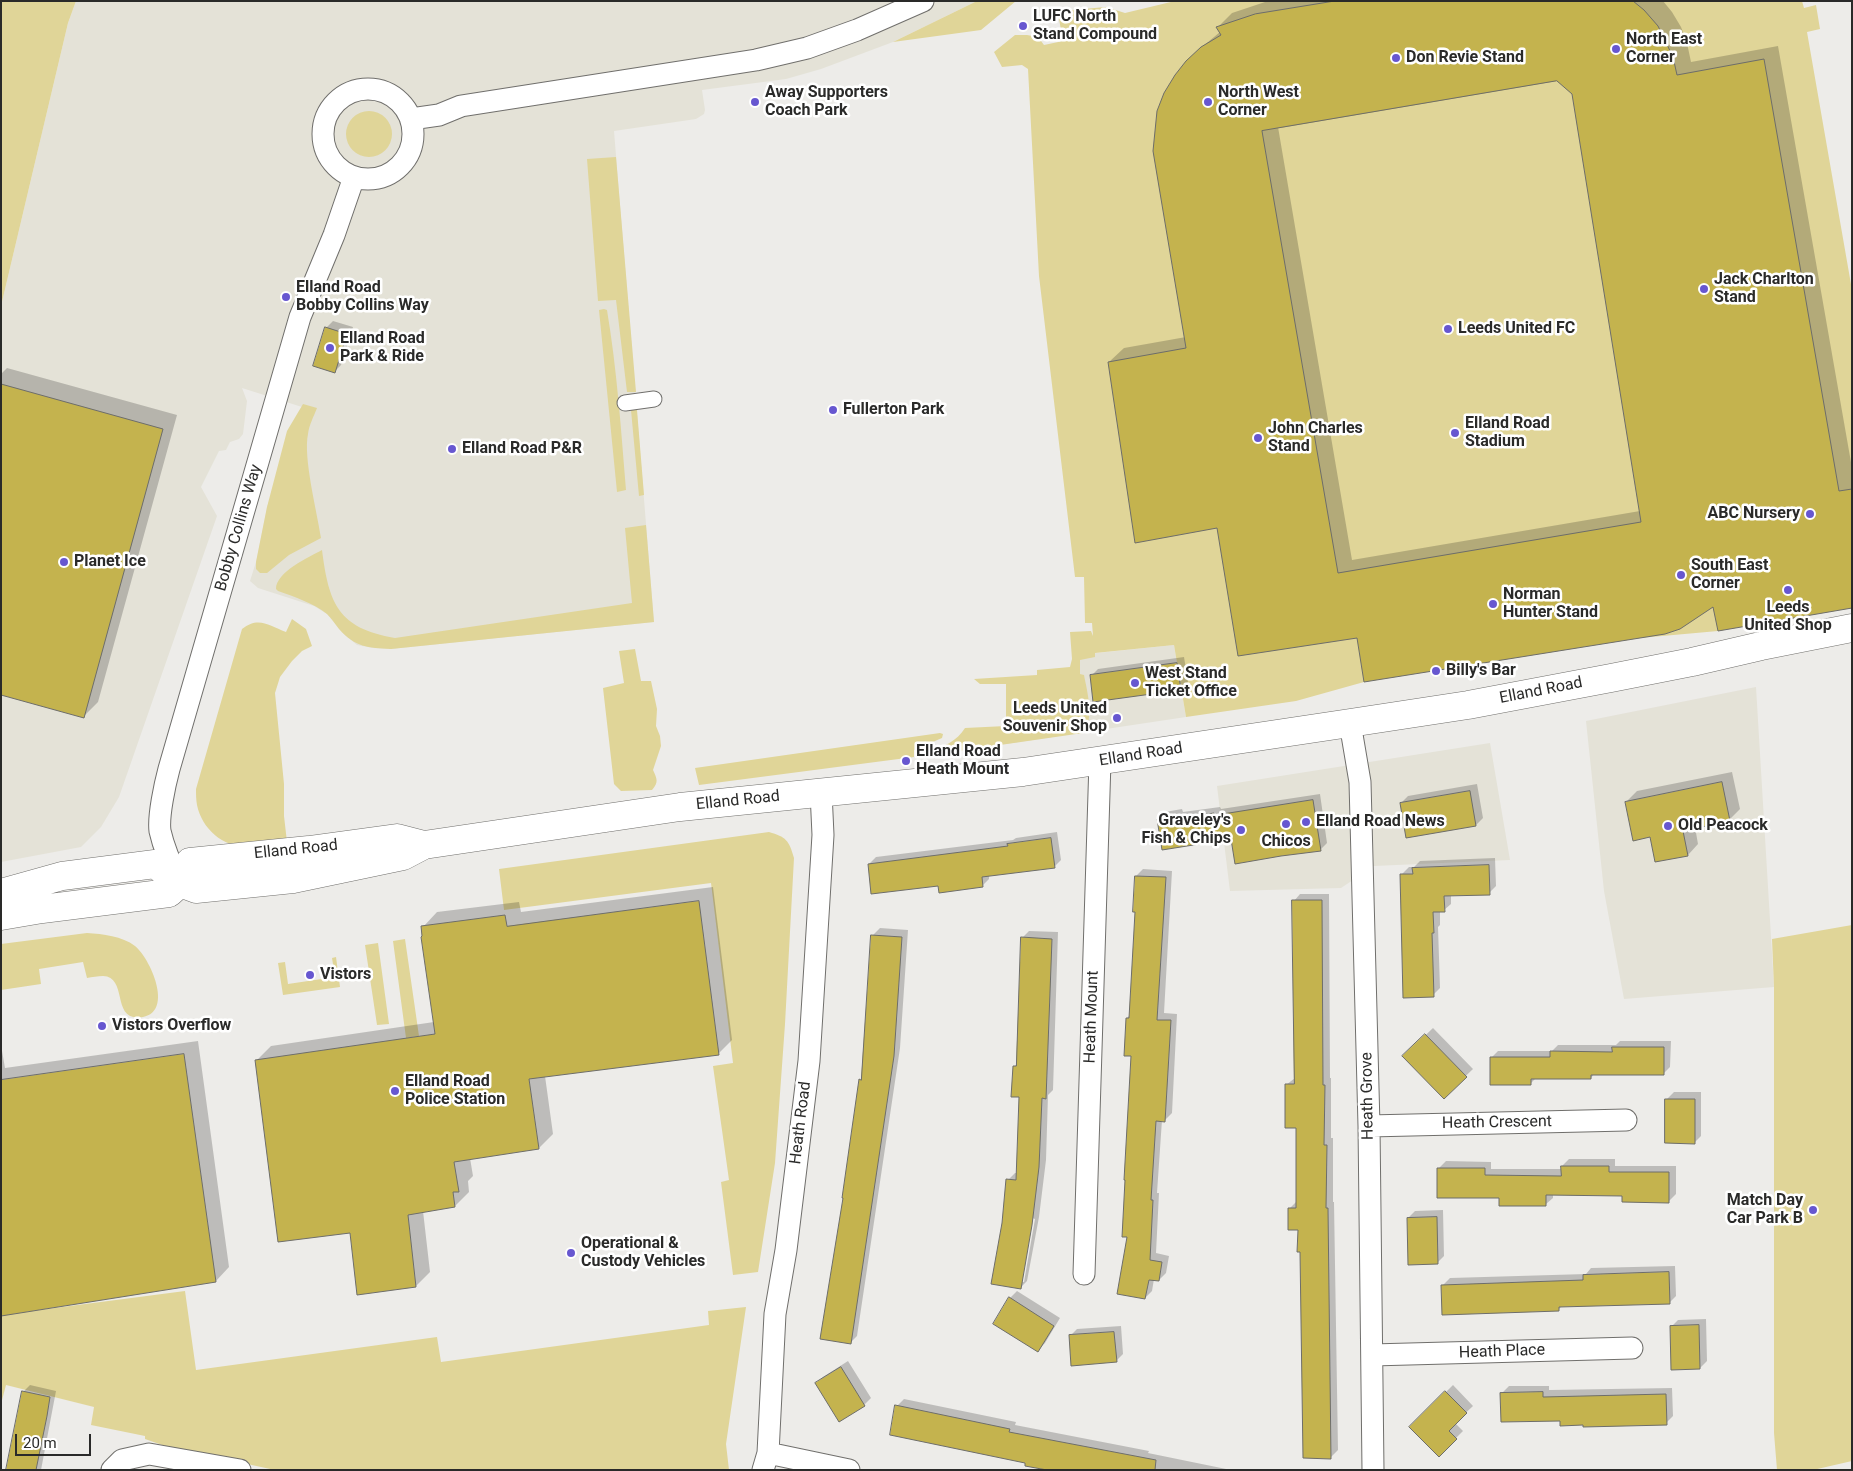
<!DOCTYPE html>
<html>
<head>
<meta charset="utf-8">
<style>
  body { margin:0 }
  #map { position:relative; width:1853px; height:1471px; overflow:hidden; background:#edece9; font-family:Roboto,sans-serif }
  canvas { display:block }
  .frame { position:absolute; inset:0; border:2px solid #2a2a29; pointer-events:none }
  .scale { position:absolute; left:15px; top:1434px; width:76px; height:22px; box-sizing:border-box; border:2px solid #2a2a29; border-top:0; padding-left:6px; font-size:15px; line-height:18px; white-space:nowrap; color:#2a2a29; -webkit-text-stroke:4px #fff; paint-order:stroke }
</style>
</head>
<body>
<div id="map">
<canvas width="1853" height="1471"></canvas>
<div class="frame"></div>
<div class="scale">20 m</div>
</div>
<script>
const g = document.querySelector('canvas').getContext('2d');
g.lineJoin = 'round';
function fill(path, color) { g.fillStyle = color; g.fill(path, 'evenodd'); }
function trace(path, color, width, dash) { g.strokeStyle = color; g.lineWidth = width; g.lineCap = dash ? 'butt' : 'round'; g.setLineDash(dash || []); g.stroke(path); }
function drawText(font, color, halo, rows, align = 'center') {
  g.font = font + ' Roboto,sans-serif'; g.lineWidth = 5; g.setLineDash([]); g.textBaseline = 'middle'; g.strokeStyle = halo; g.fillStyle = color; for (const [text, x, y, turn = 0] of rows) {
    g.save(); g.translate(x, y); g.rotate((+turn || 0) * Math.PI / 180); g.textAlign = isNaN(turn) ? turn : align; if (halo) g.strokeText(text, 0, 0); g.fillText(text, 0, 0); g.restore();
  }
}
fill(new Path2D(`
  M76,1h901l-84,41 -72,27 -35,10 -84,11 3,20 -1,4 -8,5 -82,12 40,491 -263,27 -18,-1 -16,-3 -12,-10 -18,-21 -13,-8 -56,-18 -8,-7 6,-19 11,-55 35,-100 -60,-19 5,13 -4,33 -4,5 -9,3 -4,8 -7,1 -18,36 16,29 -98,281 -18,30 -20,20 -80,15v-556l67,-283z
  M1174,645l12,72 -180,27v-63l65,-9 7,-17z
  M1756,687l18,300 -150,12 -20,-108 -18,-170z
  M1490,743l20,117 -136,6 -33,22 -111,3 -13,-105z`), '#e4e2d7');
fill(new Path2D(`
  M1,1h75l-8,22 -67,283z
  M977,1h39l-35,29 -88,12z
  M1175,1h627l2,7 12,-3 4,24 -13,3 45,258v318l-134,23 -78,7 -276,44 -68,19 -110,16 -12,-72 -79,8v4l-15,3v14l4,1c3,16 11,44 -1,58l-152,22v-3c13,-6 26,-11 34,-24l41,-2v-42h-26l-6,-5 63,-4v-5l33,-3 2,-8 -2,-27 21,-1 2,5 -1,-13h-7l-1,-46h-9l-36,-301 -11,-207 -6,-4 -20,2 -8,-15 21,-17h12l11,2 6,8 19,-4 -4,-22 1,-8 46,-4 19,6z
  M346 134a23 23 0 1 1 46 0a23 23 0 1 1-46 0Z
  M616,157l20,235h-9l-11,-92 -18,1 -11,-142z
  M604,309l3,1c10,60 14,119 19,180l-9,2 -18,-182z
  M303,404l14,4c-3,8 -8,17 -9,26 -5,24 9,77 13,104l-32,17 -22,18h-7l-4,-4v-7l11,-55 20,-76z
  M631,410h6l7,85 -5,1z
  M646,525l8,97 -263,27c-23,-1 -36,-2 -52,-20 -4,-5 -7,-10 -12,-15 -14,-11 -32,-17 -49,-23l-2,-2c0,-17 33,-32 46,-39 7,54 16,78 73,88l237,-35 -7,-75z
  M292,619l14,10 6,17 -10,5 -10,10 -12,16 -5,16 9,91v32l3,26c-13,2 -27,5 -40,5 -24,0 -45,-18 -50,-42 -1,-5 -1,-11 -1,-16l46,-160c16,-13 27,-4 44,3z
  M635,649l6,32h10l6,28 -1,17 4,10 1,10 -8,24c4,9 6,12 -1,20l-31,1 -7,-7 -11,-96 21,-5 -5,-32z
  M940,733l3,1 -1,4 -28,12v7l-215,28 -4,-17z
  M769,832c17,5 20,8 25,26l-9,166 -10,139 -17,109 -25,3 -12,-93 8,-2 -16,-114 20,-3 -22,-180 -207,27 -5,-41z
  M1852,925v536l-39,9h-36l-3,-37v-446l-2,-48z
  M87,933c16,1 35,3 48,13 15,12 39,65 8,71 -33,6 -14,-40 -40,-41 -5,0 -11,1 -16,2l-4,-16 -44,7 2,15 -40,6v-46z
  M405,939l14,97 -13,2 -13,-97z
  M378,943l11,81 -12,1 -12,-80z
  M336,957l4,30 -57,8 -5,-32 7,-1 3,22 47,-7 -3,-19z
  M185,1291l11,79 241,-33 4,25 268,-37 -1,-14 38,-4 -20,137 3,26h-454l-107,-23 -23,-8v-3l-54,-11 3,-18 -88,-22 -5,19v-89z`), '#e0d598');
fill(new Path2D(`
  M1268,1h395l9,11 9,15 6,16 4,19 87,-16 74,422v138l-138,-1 -356,32 -140,-110 -109,-165 15,-14 62,-11 16,-290 18,-15 -2,-5 14,-14zM1557,80l16,14 67,417 -288,49 -74,-433z
  M333,321l20,6 -12,38 -7,7 -8,-44z
  M7,368l170,47 -79,287 -14,14 -83,-22v-320z
  M1184,657l4,25 -7,7 -90,-13 7,-7z
  M1732,772l8,37 -11,11 -34,7 3,17 -10,11 -62,-53 11,-11z
  M1477,784l6,34 -7,7 -75,-22 7,-7z
  M1320,794l7,49 -7,7 -88,-12 -74,-19 7,-7 17,-3 1,3 37,-5 1,2z
  M1057,832l4,28 -7,7 -65,8v4l-7,7 -42,-1 -71,-21 7,-7 137,-17 3,-2z
  M1495,858l1,28 -7,7 -38,2v9l-7,6 -4,1v14l-2,2 2,61 -7,7 -31,-121 7,-7h5l6,-6z
  M1143,869l29,2 -8,142 13,1 -5,99 -7,7h-3l-5,73h2l-3,60 13,3 -3,17 -7,7 -5,-1 -2,12 -7,7 -17,-62 4,-181 -5,-37 4,-4 5,-103v-35z
  M713,887l19,153 -14,14 -173,22 8,58 -14,14 -69,10 3,18 -5,5 1,11 -14,14 -32,5 7,61 -14,14 -58,7 -7,-61 -95,-171 15,-15 163,-24 -11,-95 14,-15 82,-10 2,10z
  M1300,894h29l1,184h1v60h2v64h1l4,248 -7,7 -32,-228 -10,-20 7,-7 1,-75 -11,-42 9,-7 -1,-177z
  M880,928l28,2 -8,118 -43,288 -7,7 -5,-146 16,-117 2,-2 10,-143z
  M1029,931l29,1 -5,158 -5,5 -2,65 -7,57 -12,64 -7,7 -17,-64 5,-44 7,-7h2l3,-77 -6,-29 4,-4 4,-125zM1032,1218l3,1 -11,63h-3z
  M1433,1028l40,41 -29,28 -40,-41z
  M198,1041l31,226 -13,14 -215,33v-269l4,23z
  M1620,1041h51l-1,26 -7,7h-69l-3,4h-55l-5,5 -40,-25 7,-7h54l6,-6h58z
  M1674,1092h27v44l-7,7 -27,-44z
  M1569,1159h46v7h61v28l-7,7 -46,-7h-70v4l-7,6 -46,-7 -61,-29 7,-7 45,1v7h72l-1,-3z
  M1443,1210l1,46 -7,7 -29,-45 7,-7z
  M1675,1266l1,30 -7,7 -107,3 -4,4 -115,-25 7,-7 136,-4 5,-6z
  M1017,1291l43,27 -15,25 -7,7 -28,-52z
  M1706,1319l1,42 -7,7 -29,-41 7,-7z
  M1121,1326l2,28 -7,7 -46,-25 7,-7z
  M848,1361l23,37 -7,7 -48,-21 7,-7z
  M30,1385l26,6 -15,79h-33l15,-78z
  M1453,1385l20,21 -18,17 8,8 -24,24 -28,-28z
  M1509,1386h40v4l123,-2 1,28 -7,7 -82,1 -23,-4 -59,-27z
  M904,1399l112,23 -1,3 134,26 -1,2 83,17h-179l-25,-8 -130,-56z`), '#0003');
const building = new Path2D(`
  M1335,1h298l11,9 14,16 15,31 4,18 87,-16 75,432 13,-2v119l-134,23 -5,-24 -33,22 -15,5 -301,48 -7,-44 -119,18 -21,-128 -82,15 -27,-181 78,-14 -33,-197 4,-40 7,-18 11,-18 11,-14 15,-14 20,-12 -5,-8 39,-13zM1557,81l15,13 69,428 -303,51 -76,-442z
  M325,327l22,7 -12,39 -22,-7z
  M1,384l162,45 -79,289 -83,-23z
  M1177,663l4,27 -88,12 -3,-27z
  M1722,782l8,39 -47,10 5,25 -33,6 -5,-25 -17,4 -8,-39z
  M1470,791l6,35 -70,12 -6,-35z
  M1313,800l8,51 -40,5 -46,8 -4,-25 -69,11 -5,-31 19,-3v3l38,-6v2z
  M1051,838l4,30 -73,9 1,10 -44,6 -1,-7 -67,8 -3,-30 140,-18 -1,-2z
  M1489,865l1,30 -46,1 1,16h-12l1,21h-2l2,64 -31,1 -3,-124h13l-1,-6z
  M1135,876l31,1 -9,143h14l-6,102 -9,-1 -5,79h2l-3,60 12,2 -3,19 -10,-1 -4,19 -28,-5 10,-57h-5l3,-57h-1l7,-124h-7l2,-38h3l6,-106h-2z
  M1292,900h30l1,185h2l-1,60h3l-1,63h2l3,251 -28,-1 -3,-206h-3l1,-22h-10v-22h8v-80h-11v-44h9z
  M699,901l20,154 -190,24 10,70 -85,13 5,30h-6l2,15 -47,8 8,72 -59,8 -7,-62 -72,9 -23,-182 180,-26 -14,-97 1,-1 -1,-10 84,-11 2,11z
  M871,935l31,2 -8,119 -43,288 -31,-5 23,-141h-1l17,-119 2,1z
  M1021,937l31,2 -6,160 -4,-1 -3,69 -7,58 -11,64 -30,-5 11,-61 4,-44 10,1 3,-83h-8l2,-31h3z
  M1425,1034l42,43 -23,22 -42,-43z
  M1612,1047h52v28h-73v4h-60v6h-41v-28h60v-6l62,1z
  M184,1054l32,228 -215,34v-236z
  M1665,1099h30v45l-30,-1z
  M1561,1166h48v6h60v31l-47,-1v-6l-76,-1v11h-47v-8h-62v-30h48v7l76,1z
  M1437,1217l1,47 -30,1 -1,-47z
  M1669,1272l1,32 -111,3v4l-117,4 -1,-30 142,-5v-5z
  M1009,1297l45,29 -16,26 -45,-28z
  M1699,1325l1,44 -29,1 -1,-44z
  M1114,1332l3,30 -46,4 -2,-31z
  M841,1367l24,39 -26,16 -24,-39z
  M22,1391l28,6 -3,19 -11,54h-30z
  M1445,1391l22,22 -18,18 8,8 -18,18 -30,-30z
  M1543,1392v5l123,-3 1,31 -84,2v-2l-23,1v-5l-59,1 -1,-29z
  M895,1405l115,24 -1,3 147,28 -1,10h-108l-22,-4v-3l-135,-28z`);
fill(building, '#c4b34e');
trace(building, '#6d6d6a', 1);
const pedestrian = new Path2D(`
  M625,403l29,-4`);
const minor = new Path2D(`
  M323 134a45 45 0 1 1 90 0a45 45 0 1 1-90 0Z
  M411,119l28,-4 22,-9 295,-46 51,-12 50,-18 66,-29
  M1350,723l10,59 9,344 4,344
  M180,883c-8,-16 -16,-34 -20,-52 -2,-15 5,-47 9,-62l131,-452 34,-82 20,-58
  M1369,1126l257,-6
  M1084,1274l16,-513
  M1372,1355l260,-7
  M768,1453l81,17
  M112,1470l10,-10 27,-6 91,16
  M763,1470l5,-17 7,-139 11,-64 23,-189 14,-226 -2,-43`);
const primary = new Path2D(`
  M1,893l61,-17 93,-12 25,19 16,6 97,-10 110,-23 21,-11
  M1,916l41,-7 127,-16 11,-10 10,-21 119,-12 88,-12 27,7 256,-38 343,-35 327,-49 118,-18 143,-27 81,-16 69,-16 91,-18`);
trace(pedestrian, '#706f6c', 17);
trace(minor, '#706f6c', 23);
trace(primary, '#706f6c', 29);
trace(pedestrian, '#fff', 15);
trace(minor, '#fff', 21);
trace(primary, '#fff', 28);
for (const [x, y, r, color] of [
  [1023,26,5,"#6757d0"],
  [1616,49,5,"#6757d0"],
  [1396,58,5,"#6757d0"],
  [755,102,5,"#6757d0"],
  [1208,102,5,"#6757d0"],
  [1704,289,5,"#6757d0"],
  [286,297,5,"#6757d0"],
  [1448,329,5,"#6757d0"],
  [330,348,5,"#6757d0"],
  [833,410,5,"#6757d0"],
  [1455,433,5,"#6757d0"],
  [1258,438,5,"#6757d0"],
  [452,449,5,"#6757d0"],
  [1810,514,5,"#6757d0"],
  [64,562,5,"#6757d0"],
  [1681,575,5,"#6757d0"],
  [1788,590,5,"#6757d0"],
  [1493,604,5,"#6757d0"],
  [1436,671,5,"#6757d0"],
  [1135,683,5,"#6757d0"],
  [1117,718,5,"#6757d0"],
  [906,761,5,"#6757d0"],
  [1306,822,5,"#6757d0"],
  [1286,824,5,"#6757d0"],
  [1668,826,5,"#6757d0"],
  [1241,830,5,"#6757d0"],
  [310,975,5,"#6757d0"],
  [102,1026,5,"#6757d0"],
  [395,1091,5,"#6757d0"],
  [1813,1210,5,"#6757d0"],
  [571,1253,5,"#6757d0"]
]) { const dot = new Path2D(); dot.arc(x, y, r, 0, 2 * Math.PI); g.fillStyle = color; g.fill(dot); trace(dot, '#fff', 2); }
drawText('bold 16px', '#2a2a29', '#fff', [
  ["LUFC North",1033,17],
  ["Stand Compound",1033,35],
  ["North East",1626,40],
  ["Corner",1626,58],
  ["Don Revie Stand",1406,58],
  ["Away Supporters",765,93],
  ["Coach Park",765,111],
  ["North West",1218,93],
  ["Corner",1218,111],
  ["Jack Charlton",1714,280],
  ["Stand",1714,298],
  ["Elland Road",296,288],
  ["Bobby Collins Way",296,306],
  ["Leeds United FC",1458,329],
  ["Elland Road",340,339],
  ["Park & Ride",340,357],
  ["Fullerton Park",843,410],
  ["Elland Road",1465,424],
  ["Stadium",1465,442],
  ["John Charles",1268,429],
  ["Stand",1268,447],
  ["Elland Road P&R",462,449],
  ["ABC Nursery",1800,514,"right"],
  ["Planet Ice",74,562],
  ["South East",1691,566],
  ["Corner",1691,584],
  ["Norman",1503,595],
  ["Hunter Stand",1503,613],
  ["Leeds",1788,608,"center"],
  ["United Shop",1788,626,"center"],
  ["Billy's Bar",1446,671],
  ["West Stand",1145,674],
  ["Ticket Office",1145,692],
  ["Leeds United",1107,709,"right"],
  ["Souvenir Shop",1107,727,"right"],
  ["Elland Road",916,752],
  ["Heath Mount",916,770],
  ["Graveley's",1231,821,"right"],
  ["Fish & Chips",1231,839,"right"],
  ["Elland Road News",1316,822],
  ["Old Peacock",1678,826],
  ["Chicos",1286,842,"center"],
  ["Vistors",320,975],
  ["Vistors Overflow",112,1026],
  ["Elland Road",405,1082],
  ["Police Station",405,1100],
  ["Match Day",1803,1201,"right"],
  ["Car Park B",1803,1219,"right"],
  ["Operational &",581,1244],
  ["Custody Vehicles",581,1262]
], 'left');
drawText('16px', '#2a2a29', '#fff', [
  ["Bobby Collins Way",239,528,-74],
  ["Elland Road",1541,691,-11],
  ["Elland Road",1141,755,-9],
  ["Elland Road",738,801,-6],
  ["Elland Road",296,850,-6],
  ["Heath Mount",1092,1017,-88],
  ["Heath Grove",1368,1096,-91],
  ["Heath Road",801,1123,-83],
  ["Heath Crescent",1497,1123,-1],
  ["Heath Place",1502,1352,-2]
]);
</script>
</body>
</html>
